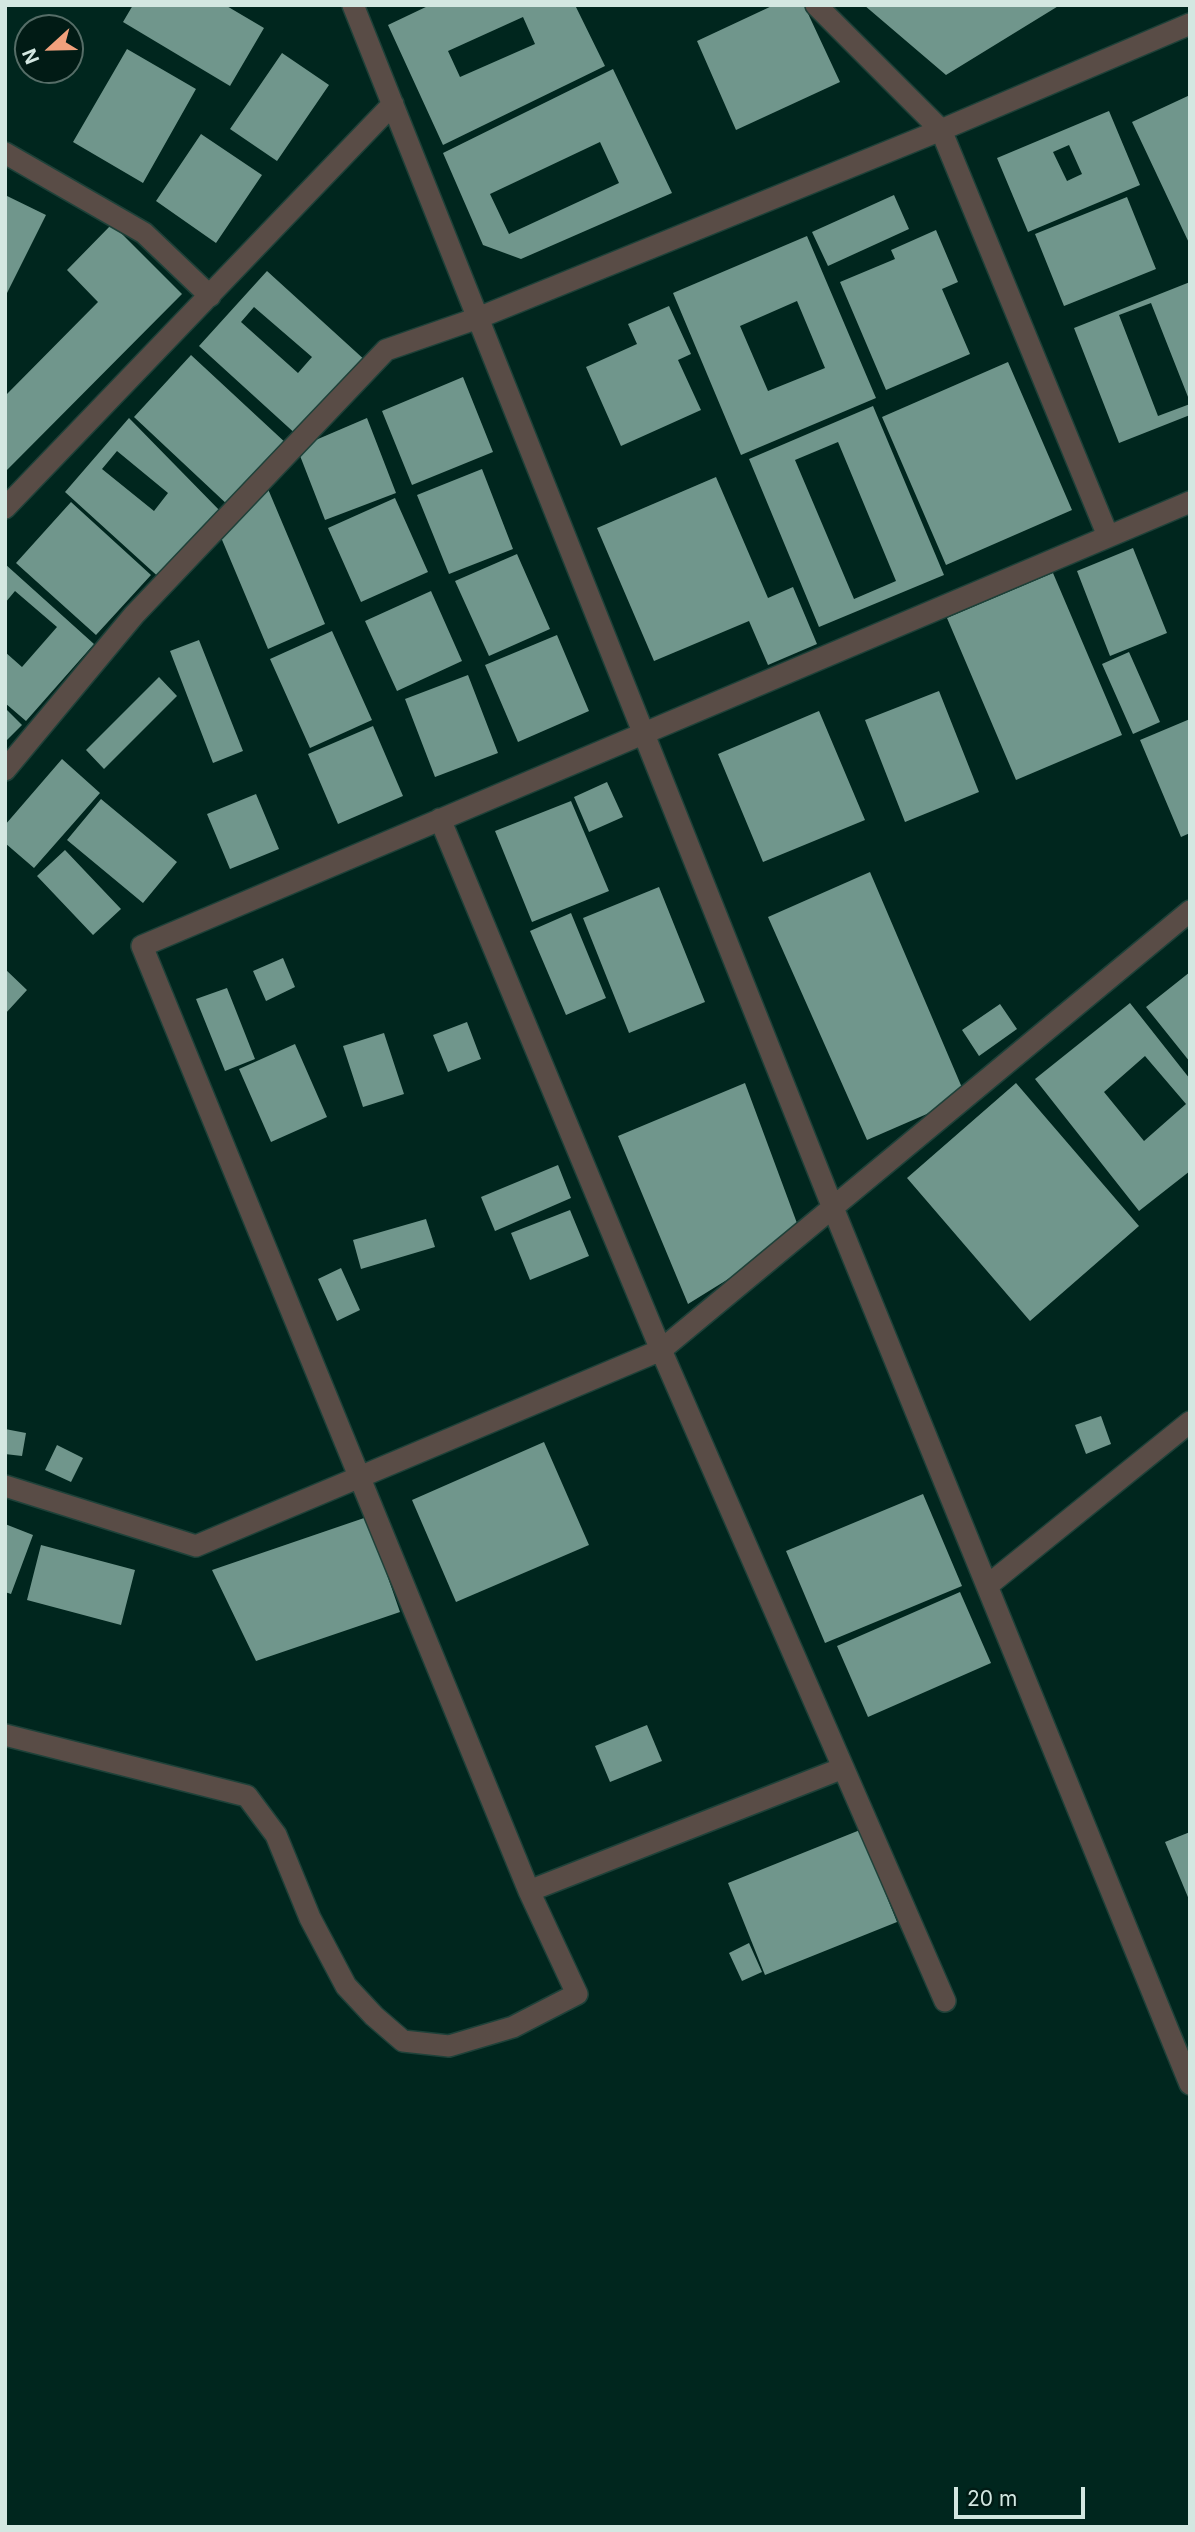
<!DOCTYPE html>
<html>
<head>
<meta charset="utf-8">
<style>
  body { margin:0 }
  #map { position:relative; width:1195px; height:2532px; overflow:hidden; background:#00261e; font-family:Inter,sans-serif }
  canvas { display:block }
  .frame { position:absolute; inset:0; border:7px solid #d3e7e1; pointer-events:none }
  .north { position:absolute; left:14px; top:14px; width:70px; height:70px; box-sizing:border-box; background:#011b15; border:2px solid #556d67; border-radius:50%; rotate:248deg; font-size:19px; font-weight:700; line-height:28px; text-align:center; color:#d3e7e1 }
  .north::after { content:''; display:block; margin:auto; width:24px; height:32px; background:#f1a17c; clip-path:polygon(50% 0,100% 100%,50% 72%,0 100%) }
  .scale { position:absolute; left:954px; top:2487px; width:131px; height:32px; box-sizing:border-box; border:4px solid #d3e7e1; border-top:0; padding-left:9px; font-size:21px; line-height:24px; white-space:nowrap; color:#d3e7e1; -webkit-text-stroke:5px #011b15; paint-order:stroke }
</style>
</head>
<body>
<div id="map">
<canvas width="1195" height="2532"></canvas>
<div class="frame"></div>
<div class="north">N</div>
<div class="scale">20 m</div>
</div>
<script>
const g = document.querySelector('canvas').getContext('2d');
g.lineJoin = 'round';
function fill(path, color) { g.fillStyle = color; g.fill(path, 'evenodd'); }
function trace(path, color, width, dash) { g.strokeStyle = color; g.lineWidth = width; g.lineCap = dash ? 'butt' : 'round'; g.setLineDash(dash || []); g.stroke(path); }
fill(new Path2D(`
  M133,5h92l39,23 -34,58 -107,-64z
  M430,5h145l30,61 -162,79 -55,-120zM523,17l12,27 -75,33 -12,-26z
  M774,5h30l36,77 -104,48 -39,-89z
  M864,5h196l-114,70z
  M127,49l69,40 -53,94 -70,-41z
  M282,53l47,32 -52,76 -47,-32z
  M613,69l59,124 -151,66 -38,-14 -40,-92zM600,142l19,41 -110,51 -19,-40z
  M1190,95v150l-58,-123z
  M1109,111l31,74 -112,47 -31,-74zM1069,145l13,29 -15,7 -14,-29z
  M201,134l61,41 -46,68 -60,-42z
  M5,195l41,20 -41,82z
  M894,195l15,34 -81,37 -16,-34z
  M1127,197l29,72 -92,37 -29,-72z
  M112,224l70,70 -177,178v-76l93,-94 -31,-32z
  M936,230l22,52 -16,7 28,65 -84,36 -46,-108 55,-23 -4,-9z
  M807,236l69,162 -135,57 -68,-162zM797,301l28,67 -57,23 -28,-65z
  M267,271l100,91 -68,75 -100,-91zM254,307l58,50 -14,16 -57,-51z
  M1190,282v120l-39,-99 -32,12 39,101 32,-12v11l-71,28 -45,-115z
  M669,306l22,48 -13,6 23,50 -80,36 -35,-79 51,-23 -9,-20z
  M191,355l97,90 -58,62 -96,-90z
  M1008,362l64,148 -126,55 -64,-148z
  M463,377l30,75 -81,33 -30,-74z
  M873,406l71,169 -125,52 -70,-168zM838,442l58,139 -42,18 -59,-139z
  M129,418l95,97 -61,66 -98,-89zM117,451l51,42 -14,18 -52,-42z
  M367,418l29,75 -71,27 -28,-72z
  M482,469l31,80 -64,25 -32,-79z
  M716,477l52,121 25,-11 24,57 -49,21 -19,-44 -95,40 -57,-133z
  M268,489l57,135 -57,25 -48,-114z
  M395,498l33,74 -67,30 -33,-74z
  M71,502l80,73 -55,60 -80,-72z
  M1133,548l34,85 -57,23 -33,-85z
  M517,554l33,75 -61,27 -34,-75z
  M5,564l89,80 -68,77 -21,-18v-51l17,15 35,-40 -42,-36 -10,12z
  M1053,573l69,162 -106,45 -69,-162z
  M431,591l31,70 -65,30 -32,-70z
  M332,631l40,89 -62,28 -40,-89z
  M557,635l32,76 -71,31 -33,-77z
  M199,640l44,111 -30,12 -43,-112z
  M1129,652l31,70 -27,12 -31,-70z
  M468,675l30,78 -63,24 -30,-78z
  M159,677l18,19 -73,73 -18,-19z
  M939,691l40,101 -74,30 -40,-102z
  M5,708l17,17 -17,17z
  M819,711l46,109 -102,42 -45,-108z
  M1190,719v114l-9,4 -41,-97z
  M373,726l30,70 -65,28 -30,-70z
  M62,759l38,34 -66,75 -29,-25v-18z
  M607,782l16,35 -34,15 -15,-35z
  M256,794l23,55 -49,20 -23,-55z
  M101,799l76,63 -34,41 -76,-63z
  M571,801l38,90 -77,31 -37,-91z
  M65,850l56,59 -28,26 -56,-59z
  M870,872l96,225 -99,43 -99,-223z
  M659,887l46,115 -76,31 -46,-115z
  M571,913l35,85 -40,17 -36,-84z
  M283,958l12,29 -29,14 -13,-30z
  M5,969l22,21 -22,24z
  M1190,972v90l-44,-55z
  M227,988l28,71 -30,12 -29,-72z
  M1130,1003l60,76v92l-51,40 -104,-132zM1145,1056l41,48 -42,37 -40,-49z
  M1000,1004l17,25 -38,27 -17,-26z
  M467,1022l14,37 -33,13 -15,-37z
  M384,1033l20,61 -41,13 -20,-61z
  M295,1044l32,73 -56,25 -32,-73z
  M745,1083l56,151 -113,70 -70,-168z
  M1016,1083l123,143 -109,95 -123,-143z
  M558,1165l13,33 -76,33 -14,-34z
  M570,1210l19,46 -59,24 -19,-47z
  M426,1219l9,28 -74,22 -8,-29z
  M341,1268l19,42 -23,11 -19,-42z
  M1101,1416l10,28 -25,10 -11,-29z
  M5,1429l21,4 -4,23 -17,-2z
  M544,1442l45,103 -133,57 -44,-102z
  M57,1445l26,13 -12,24 -26,-12z
  M923,1494l39,92 -137,57 -39,-92z
  M367,1517l33,95 -144,49 -44,-91z
  M5,1524l28,11 -22,59 -6,-2z
  M41,1545l94,25 -14,55 -94,-25z
  M960,1592l31,71 -123,54 -31,-71z
  M647,1725l15,36 -52,21 -15,-36z
  M860,1830l37,92 -132,53 -37,-92z
  M1190,1832v70l-25,-60z
  M749,1943l13,29 -20,9 -13,-28z`), '#70968c');
const minor = new Path2D(`
  M353,5l480,1203 357,876
  M816,5l125,125 167,406
  M5,153l139,80 66,63
  M5,508l388,-404
  M5,770l129,-155 252,-265 92,-32 463,-188 249,-106
  M440,819l221,531 284,651
  M5,1486l191,60 465,-196 529,-439
  M987,1586l203,-164
  M5,1735l242,61 29,39 34,83 36,68 28,30 29,25 46,5 64,-19 64,-33 -48,-103 -387,-945 1048,-444
  M529,1891l314,-123`);
trace(minor, '#1e4139', 24);
trace(minor, '#594c46', 21);
</script>
</body>
</html>
